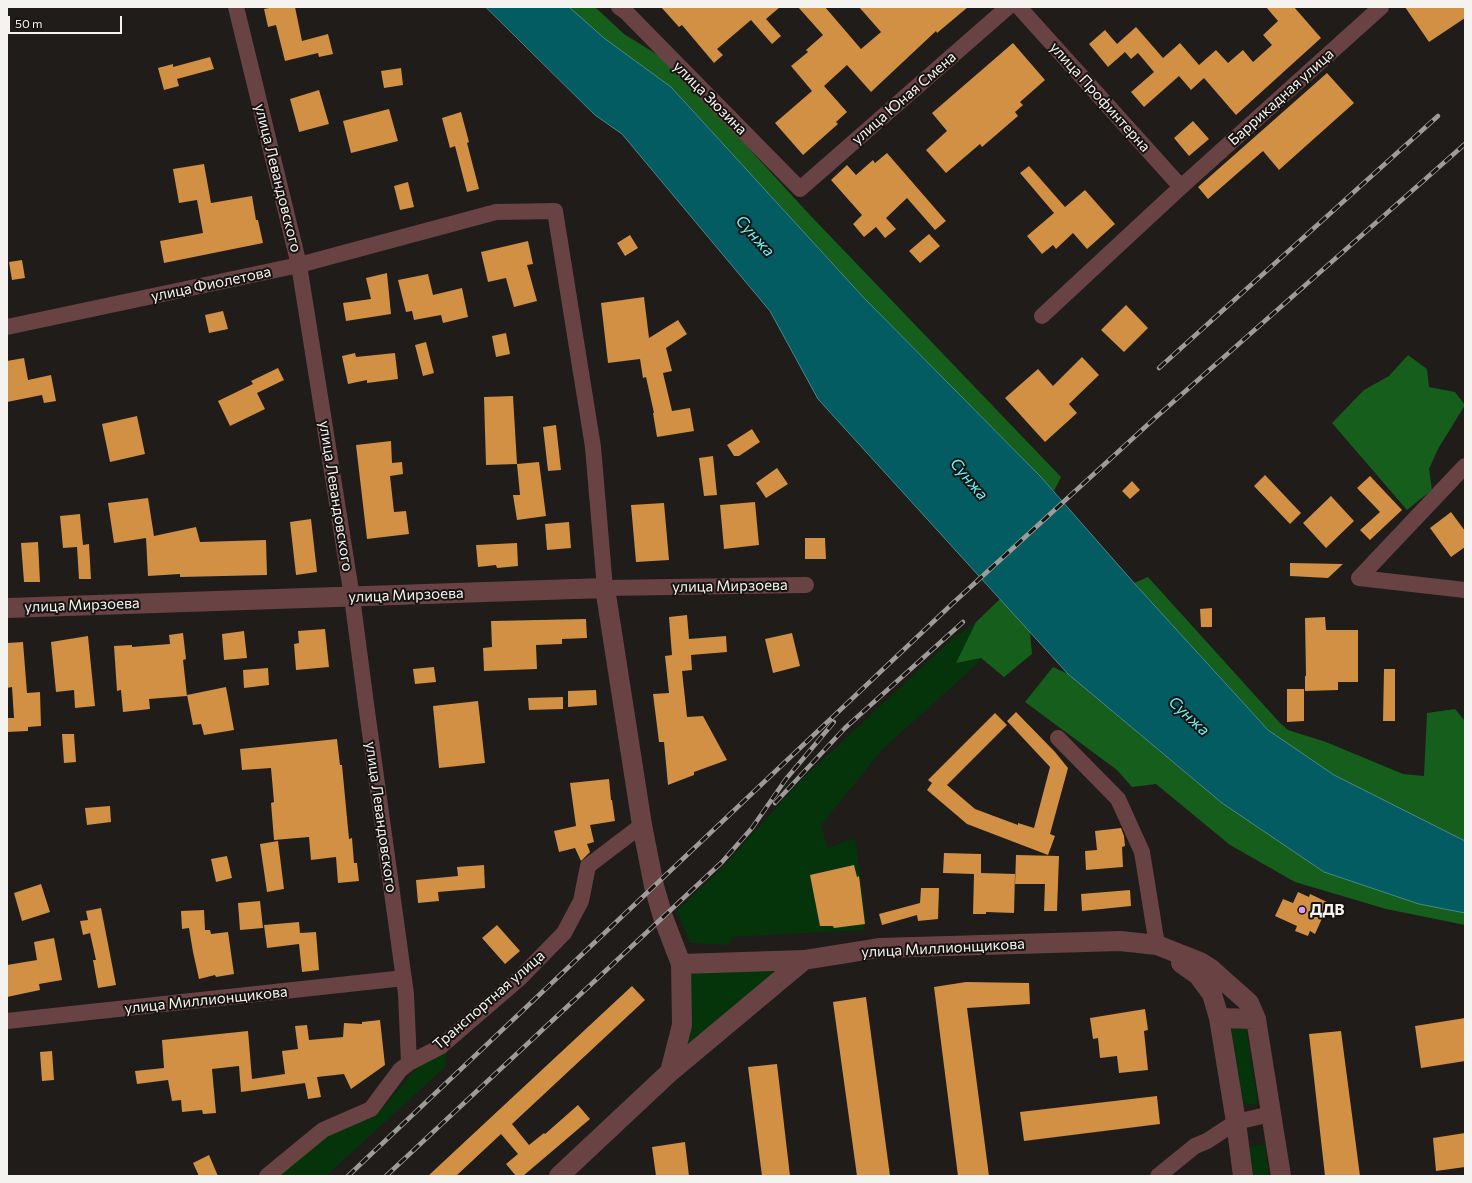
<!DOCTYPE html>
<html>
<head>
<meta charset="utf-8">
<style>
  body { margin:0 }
  #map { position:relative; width:1472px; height:1183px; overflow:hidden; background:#1f1c19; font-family:Commissioner,sans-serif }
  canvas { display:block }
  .frame { position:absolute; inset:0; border:8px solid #f5f3f0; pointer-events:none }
  .scale { position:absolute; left:8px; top:16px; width:114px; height:18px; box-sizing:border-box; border:2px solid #f5f3f0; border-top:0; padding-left:5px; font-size:12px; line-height:14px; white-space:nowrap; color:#f5f3f0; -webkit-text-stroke:3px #161310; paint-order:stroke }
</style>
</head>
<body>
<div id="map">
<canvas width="1472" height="1183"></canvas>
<div class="frame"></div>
<div class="scale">50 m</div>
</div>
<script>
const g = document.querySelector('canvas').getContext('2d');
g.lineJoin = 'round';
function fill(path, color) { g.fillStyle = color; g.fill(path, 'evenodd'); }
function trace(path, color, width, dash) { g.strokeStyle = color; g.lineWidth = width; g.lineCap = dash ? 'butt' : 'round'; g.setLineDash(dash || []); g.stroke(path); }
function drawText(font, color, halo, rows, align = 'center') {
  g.font = font + ' Commissioner,sans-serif'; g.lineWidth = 4; g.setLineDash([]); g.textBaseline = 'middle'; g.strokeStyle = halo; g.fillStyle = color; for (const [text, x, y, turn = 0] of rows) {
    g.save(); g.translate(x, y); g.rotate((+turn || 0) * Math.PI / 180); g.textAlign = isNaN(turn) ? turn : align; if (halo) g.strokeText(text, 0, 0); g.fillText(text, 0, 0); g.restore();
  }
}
fill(new Path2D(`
  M976,622l-19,41 24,-5 -5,7 -93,84 -62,76 7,23 27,-10 11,81 -3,11 -132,7 -2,8 -39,-2 -13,-32 47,-45 79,-88 148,-138z
  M804,960l-134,112 11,-108z
  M1246,1026l12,77 -15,2 -12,-76z
  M447,1051l-2,16 -119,109h-47l48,-40 50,-22 40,-46z
  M1265,1144l4,32h-16l-4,-29z`), '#05340a');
fill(new Path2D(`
  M569,7h26l29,27 42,26 25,25 117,128 253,264 -7,14 -13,-14 -177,-179 -193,-211 -67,-49z
  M1408,355l19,14 2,18 26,5 10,13 -27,44 -9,20 3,21 -25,20 -75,-87 32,-33 25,-14z
  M1148,577l132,146 8,7 38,12 77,32 21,2 3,-63 28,-4 10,12v120l-131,-66 -66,-45 -134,-147z
  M1000,599l30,33 2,22 -28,23 -23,-19 -25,5 20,-41z
  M1053,667l15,7 154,129 102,69 95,32 46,9v12l-79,-16 -91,-27 -65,-37 -74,-61 -24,3 -15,-17 -92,-68z`), '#155e1c');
const water = new Path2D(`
  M486,7h83l35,31 67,49 193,211 177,179 93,106 134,147 66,45 131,66v72l-46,-9 -95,-32 -102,-69 -154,-129 -250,-275 -48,-88 -148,-177 -27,-19z`);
fill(water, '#025c61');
trace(water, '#4b898c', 1);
fill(new Path2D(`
  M274,7h21l7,34 26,-7 5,20 -14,3 -1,-4 -33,8 -9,-36 -8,2 -4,-18z
  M661,7h119l-14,12 15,17 -9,8 -21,-24 -34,29 6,6 -9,8 -32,-38 -3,2z
  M798,7h27l36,42 20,-17 -22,-25h109l-31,26 -1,-2 -65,61 -24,-27 -23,21 23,26 -11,10 2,2 -35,31 -28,-32 37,-32 -21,-25 17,-14 -2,-2 17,-15z
  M1266,7h28l27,31 -85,77 -32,-37 -13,12 -12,-14 -35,31 -13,-15 23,-20 -16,-19 -7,6 -6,-7 -17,15 -19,-23 16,-14 12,14 19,-17 27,31 17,-15 19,22 17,-15 12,13 15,-13 10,12 19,-17 -9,-10 15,-14z
  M1405,7h60v11l-36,24z
  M1013,43l32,37 -25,22 3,3 -8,7 3,4 -36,31 -2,-3 -34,29 -20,-23 21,-19 -15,-18z
  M210,57l4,12 -37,10 2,7 -15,4 -6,-22 15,-4v3z
  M401,68l2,17 -19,3 -3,-17z
  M1327,73l27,30 -75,67 -16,-19 -55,48 -10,-12z
  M319,90l10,34 -30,8 -9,-33z
  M389,109l9,32 -47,12 -8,-32z
  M461,112l8,30 -2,1 12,46 -12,3 -12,-46 -5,2 -8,-30z
  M1193,121l16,18 -20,17 -15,-18z
  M887,153l59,68 -11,9 -28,-32 -21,20 10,11 -11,9 -9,-11 -12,10 -11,-13 9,-9 -31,-35 16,-15 9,10 17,-15 2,3z
  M204,164l7,39 41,-7 4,24h2l5,23 -99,20 -4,-22 43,-8 -6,-33 -18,3 -6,-34z
  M1029,166l36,41 20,-17 30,34 -28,25 -14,-16 -17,16 -3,-4 -11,9 -15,-18 27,-23 -34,-40z
  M408,182l6,25 -14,3 -6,-24z
  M929,234l11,12 -20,17 -11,-12z
  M630,235l8,13 -13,8 -8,-13z
  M528,241l5,23 -6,1 10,36 -23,6 -8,-29 -18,4 -7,-30z
  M22,260l3,18 -13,2 -3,-18z
  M387,273l4,41 -45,7 -3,-18 28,-4 -5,-21z
  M428,274l5,21 29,-7 6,29 -25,6 -2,-8 -27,5 -2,-9 -6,1 -8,-32z
  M644,297l5,41 29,-18 9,14 -21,14 6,23 -9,2 9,38 18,-3 4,23 -37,6 -4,-24h1l-8,-36 -3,1 -3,-19 -32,4 -7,-60z
  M1126,305l22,23 -24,24 -23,-22z
  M223,311l5,18 -19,4 -4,-18z
  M506,333l4,21 -14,3 -4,-21z
  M426,342l8,31 -11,3 -8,-31z
  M355,353l1,4 39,-4 3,26 -31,4v-3l-19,4 -6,-28z
  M1082,357l17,18 -30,29 8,9 -32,29 -40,-44 33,-29 15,17z
  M24,358l4,22 23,-5 5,26 -12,2 -2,-8 -35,7v-41z
  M278,368l6,12 -27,13 8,16 -35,17 -12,-25 35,-17 -2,-3z
  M513,396l4,68 -31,1 -2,-68z
  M137,416l8,38 -35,8 -8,-38z
  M556,425l5,45 -13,1 -5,-44z
  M752,429l8,13 -21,14h-5l-7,-11z
  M391,441l1,22 10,-1 1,12 -13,2 4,36 12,-1 3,23 -42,5 -11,-94z
  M713,456l4,39 -13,1 -5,-38z
  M539,462l7,54 -29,4 -4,-25h7l-3,-31z
  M777,468l11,16 -22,14 -10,-15z
  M1265,475l36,38 -11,11 -36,-38z
  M1370,476l32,34 -32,30 -10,-10 20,-18 -23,-24z
  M1132,481l8,9 -10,9 -8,-8z
  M1331,496l23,25 -28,27 -23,-25z
  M148,498l6,38 42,-9 4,15 66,-2 1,35 -87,2v-3l-32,2 -2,-38 -32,5 -6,-40z
  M755,502l4,43 -35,4 -4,-44z
  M664,503l5,57 -33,2 -5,-57z
  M1451,512l14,19v16l-14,10 -21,-29z
  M80,514l3,31 6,-1 2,35h-12l-2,-32 -14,1 -3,-32z
  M311,519l6,53 -21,3 -6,-53z
  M569,522l2,26 -24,2 -2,-26z
  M805,538h20l1,21h-21z
  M38,542l2,40h-16l-3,-39z
  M517,543l1,23 -21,2 -1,-3 -18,2 -2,-22z
  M1290,563l53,1 -15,14 -38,-2z
  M1212,608v19h-11l-1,-18z
  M687,615l2,24 37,-3 1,16 -36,3 1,15 -10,1 5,46 16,-1 24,44 -33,12v3l-26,10 -4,-43h-5l-6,-48 16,-1 -4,-37 7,-1 -3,-38z
  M1325,617l1,13h32v52h-20v8l-33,1v-15h1l-1,-58z
  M586,619l1,19 -25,1v5l-26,1 1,24 -53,2 -1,-23 9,-1 -1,-26z
  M325,629l4,38 -33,3 -2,-26 5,-1 -1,-12z
  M244,631l3,27 -23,2 -2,-26z
  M183,633l3,26 -3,1 4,36 -38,3 1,10 -27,3 -2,-22 -4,1 -3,-45 18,-1v2l38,-3 -1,-9z
  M792,633l8,33 -27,7 -8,-34z
  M88,636l7,70 -20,2 -1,-18 -18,2 -5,-50z
  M23,642l4,51 13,-1 1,34 -13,1v4l-21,1v-14h7l-2,-31 -5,1v-45z
  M434,667l2,15 -21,2 -2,-15z
  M268,668l1,17 -25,3 -1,-18z
  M1384,669h11v52h-12z
  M226,687l8,43 -30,5 -3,-11 -8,1 -6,-30z
  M1287,689h17v32l-17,1z
  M596,690l1,15 -29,2v-16z
  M563,697v12l-34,1 -1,-12z
  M478,701l7,62 -46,5 -6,-62z
  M1016,712l39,40 13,16 -18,66 5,2 -7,19 -81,-31 -40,-34 5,-7 -4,-3 67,-67 12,12 -60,60 28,24 43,16v-2l16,5 16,-61 -43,-46z
  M62,734h12l2,28 -12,1z
  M337,739l3,26h2l7,74 3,-1 2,25h3l2,18 -21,2 -2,-26 -25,3 -2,-23 -35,3 -3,-37 3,-1 -3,-34 -29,2 -2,-21z
  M609,779l2,21h1l3,21 -25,4 4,17 -7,2 3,8 -9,9 -6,-13 -16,4 -5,-21 22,-5 -6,-43z
  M110,806l1,16 -24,3 -2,-17z
  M1121,828l3,8 1,10 -3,1 1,20 -37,3 -1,-19 12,-1 -2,-19z
  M278,841l6,48 -17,3 -7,-48z
  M944,853l37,1v19l34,1 -1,39 -28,-1v2h-13l1,-40 -31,-1z
  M1016,855l43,1 -2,55h-13l1,-27h-30z
  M227,856l5,22 -16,4 -5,-23z
  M484,865l1,23 -47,4 1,9 -21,2 -2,-23 42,-4 -1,-9z
  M854,865l3,12 2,-1 6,48 -31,4 -1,-2h-13l-10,-51z
  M41,884l9,28 -28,9 -8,-28z
  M921,888h18l-1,31 -20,2 -1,-6 -35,10 -3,-11 41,-11z
  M1130,890l1,16 -49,5 -1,-17z
  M1298,892l11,5 1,-3 19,9 -14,31 -5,-3 -2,5 -13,-5 2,-5 -22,-10 8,-17 10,4z
  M260,901l3,27 -23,2 -2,-27z
  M101,908l15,77 -18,3 -5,-28h3l-6,-27 -7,2 -3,-14 8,-1 -2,-9z
  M204,910l1,20h5l1,4 17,-2 6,42 -18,3 -1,-2 -16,4 -6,-27 -4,-24 -7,1 -1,-18z
  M299,922l1,11 16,-1 3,38 -17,2 -3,-28 -32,4 -3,-23z
  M497,925l23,26 -15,13 -23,-26z
  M54,938l8,42 -23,4 1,6 -33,7v-32l30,-5 -3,-18z
  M966,982l63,1 1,21 -63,4 22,168h-31l-24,-189z
  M632,986l13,14 -133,124 17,21 15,-12 1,1 33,-29 12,14 -67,57h-7l-10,-12 12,-10 -17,-20 -45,42h-28z
  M866,997l24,179h-33l-24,-174z
  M1145,1009l3,21 -4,1 4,39 -29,3 -2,-17 -17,2 -2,-20 -5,1 -3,-21z
  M1465,1018v43l-44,7 -6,-42z
  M380,1020l5,45 -34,24 -7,-15 -27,3 4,20 -13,2 -3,-16 -64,9 -2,-26 -27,3 4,44 -13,1 -1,-4 -20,2 -1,-12 -9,1 -4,-21 -31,4 -2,-13 29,-3 -2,-28 86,-9 4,48 33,-5 -3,-23 16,-2 -3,-23 12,-1 2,15 34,-3 1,-14 18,1v-2z
  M1341,1031l3,23 16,122h-35l-16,-142z
  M52,1051l2,29 -12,1 -2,-29z
  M777,1064l13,112h-28l-14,-109z
  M1157,1096l3,28 -136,17 -4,-29z
  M1465,1133v34l-29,4 -3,-33z
  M685,1142l4,34h-33l-4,-29z
  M209,1155l9,21h-19l-6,-13z`), '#d19043');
trace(new Path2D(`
  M236,7l63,258 53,332 14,107 40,290 3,69
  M619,7l7,5 174,177 208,-182
  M1019,7l162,180
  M1042,316l139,-129 200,-180
  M7,327l292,-62 197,-53 59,-1 38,236 12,141 201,-3
  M1359,578l106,-112
  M1359,578l106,12
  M1058,738l60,61 24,53 15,93
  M7,1021l397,-43
  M267,1176l56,-46 48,-21 29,-39 9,-7 31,-16 80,-69 44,-45 17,-32 7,-35 54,-41
  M1158,1176l37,-30 12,-5 29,-19 35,-8`), '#694244', 16);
trace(new Path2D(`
  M7,608l598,-20 37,237 12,61 9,31 18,47 1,61 -12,47
  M1181,963l17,12 14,19 7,24 17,104 7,54
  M681,964l123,-4 75,-12 241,-7 37,4 43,17 11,7 38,34 7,16 25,157
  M1219,1018l37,1
  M559,1176l111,-104 134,-112`), '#694244', 20);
const rail = new Path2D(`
  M1159,368l279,-252
  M775,803l70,-75 118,-106
  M348,1176l604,-572 203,-186 310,-274
  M386,1176l336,-314 30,-34 34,-49 48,-57`);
trace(rail, '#9e9c99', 4.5);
trace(rail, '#161310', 3, [9]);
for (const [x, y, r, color] of [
  [1302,910,4,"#db99f5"]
]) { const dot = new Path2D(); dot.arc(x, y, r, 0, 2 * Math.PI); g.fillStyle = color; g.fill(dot); trace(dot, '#161310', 1.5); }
drawText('15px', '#f5f3f0', '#161310', [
  ["улица Профинтерна",1100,97,48],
  ["Баррикадная улица",1281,97,-42],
  ["улица Зюзина",710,98,45],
  ["улица Юная Смена",904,98,-41],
  ["улица Левандовского",278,178,76],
  ["улица Фиолетова",211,284,-12],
  ["улица Левандовского",336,496,81],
  ["улица Мирзоева",730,586,-1],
  ["улица Мирзоева",406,595,-2],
  ["улица Мирзоева",82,605,-2],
  ["улица Левандовского",381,817,82],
  ["улица Миллионщикова",943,948,-3],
  ["улица Миллионщикова",206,1000,-6],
  ["Транспортная улица",489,1000,-41]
]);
drawText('bold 15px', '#f5f3f0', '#161310', [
  ["ДДВ",1310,910]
], 'left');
drawText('italic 16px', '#68f5fd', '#161310', [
  ["Сунжа",755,236,48],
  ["Сунжа",969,479,50],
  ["Сунжа",1189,716,43]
]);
</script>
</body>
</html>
